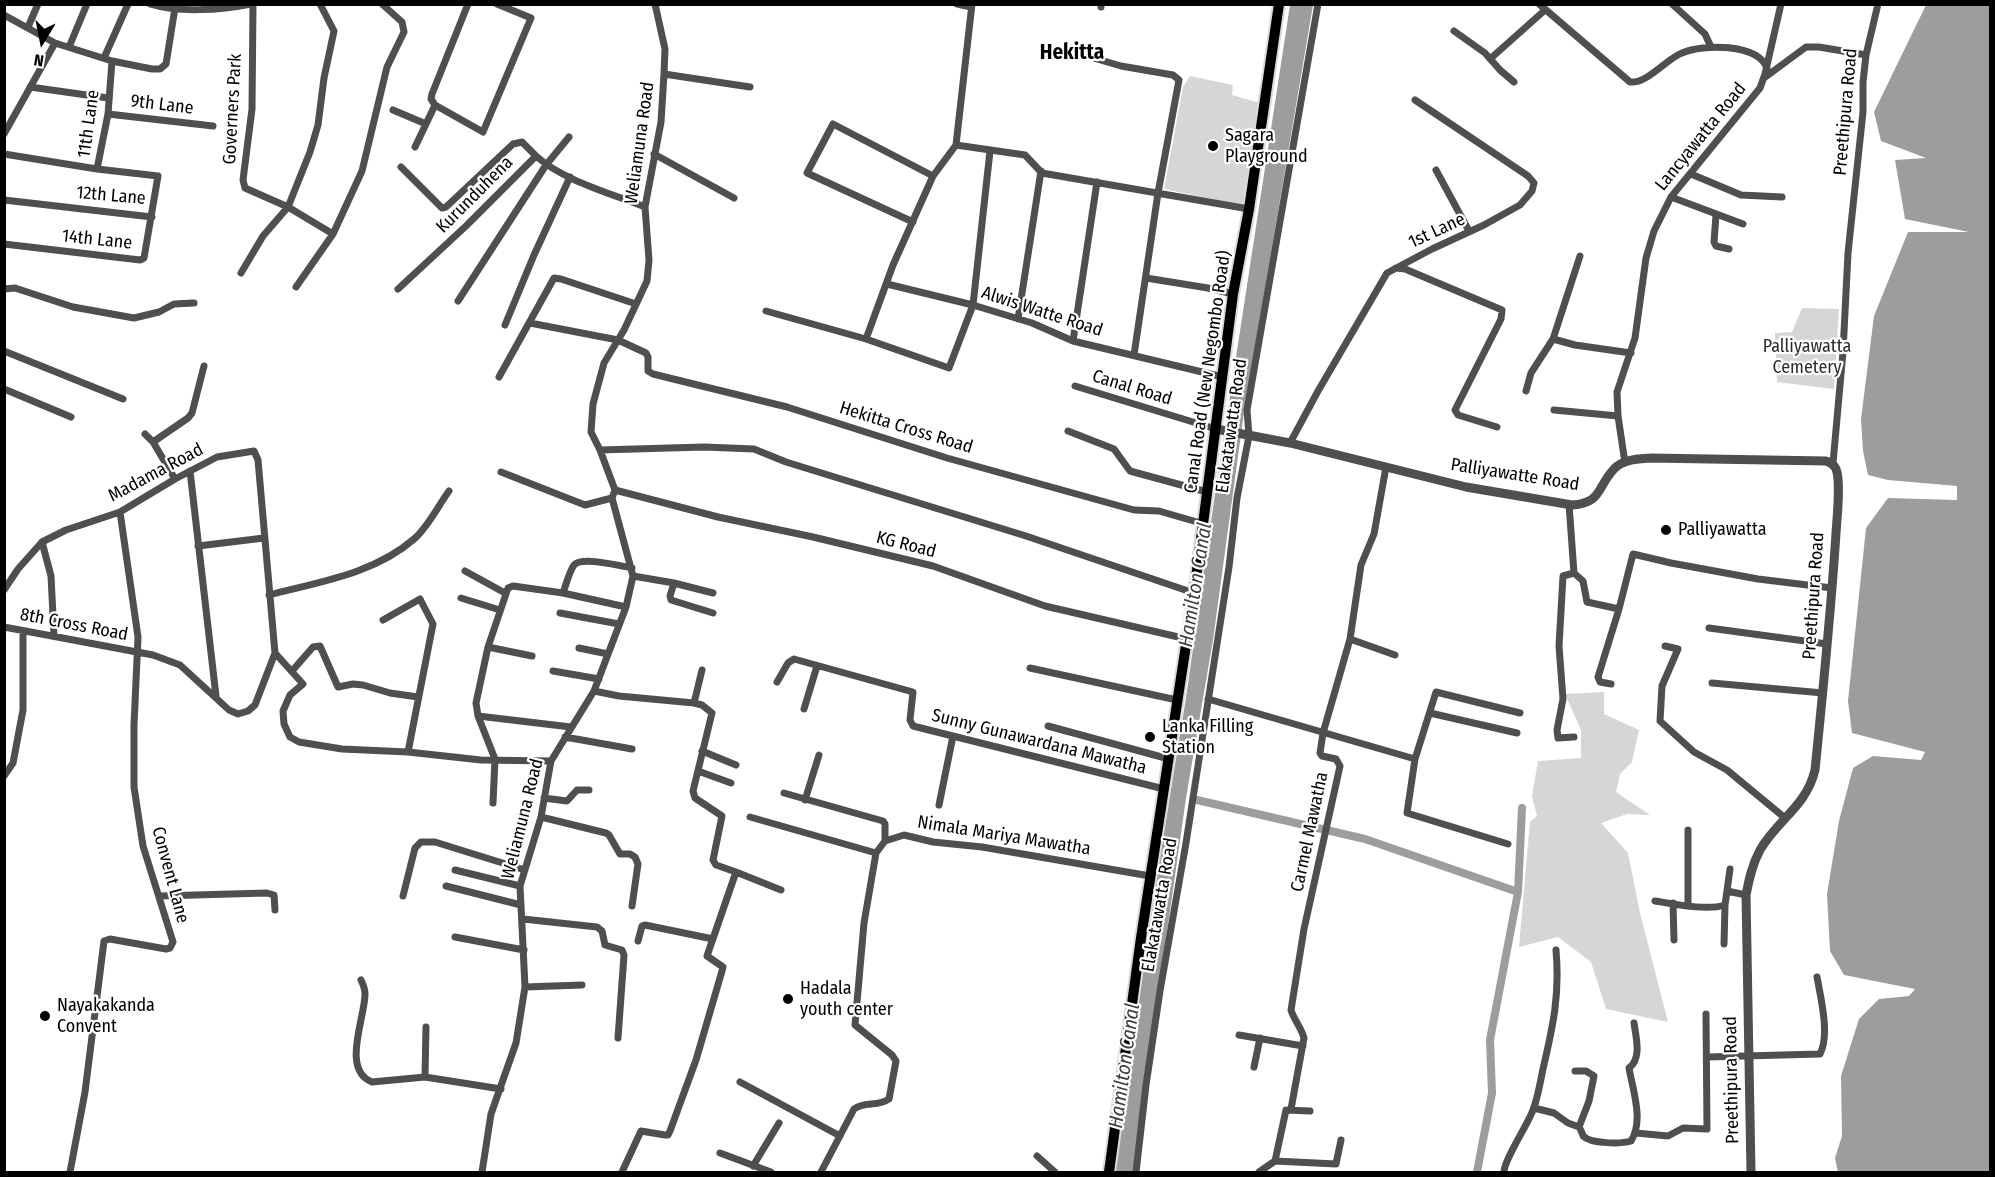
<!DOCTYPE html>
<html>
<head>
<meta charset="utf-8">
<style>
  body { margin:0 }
  #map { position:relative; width:1995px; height:1177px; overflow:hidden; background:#fff; font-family:"Fira Sans Condensed",sans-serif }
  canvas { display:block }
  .frame { position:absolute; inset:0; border:6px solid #000; pointer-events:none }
  .north { position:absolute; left:12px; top:12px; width:60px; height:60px; -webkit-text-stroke:4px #fff; paint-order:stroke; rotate:190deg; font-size:16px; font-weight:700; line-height:24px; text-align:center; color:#000 }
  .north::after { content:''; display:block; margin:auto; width:21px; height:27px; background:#000; clip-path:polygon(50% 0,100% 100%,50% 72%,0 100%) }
</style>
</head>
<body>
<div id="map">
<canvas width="1995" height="1177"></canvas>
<div class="frame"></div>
<div class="north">N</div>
</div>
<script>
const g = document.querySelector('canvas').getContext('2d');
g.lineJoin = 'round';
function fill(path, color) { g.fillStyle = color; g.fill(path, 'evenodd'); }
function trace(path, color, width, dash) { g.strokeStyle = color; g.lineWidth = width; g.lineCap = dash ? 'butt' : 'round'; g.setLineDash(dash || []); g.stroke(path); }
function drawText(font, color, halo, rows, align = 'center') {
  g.font = font + ' "Fira Sans Condensed",sans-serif'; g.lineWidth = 4.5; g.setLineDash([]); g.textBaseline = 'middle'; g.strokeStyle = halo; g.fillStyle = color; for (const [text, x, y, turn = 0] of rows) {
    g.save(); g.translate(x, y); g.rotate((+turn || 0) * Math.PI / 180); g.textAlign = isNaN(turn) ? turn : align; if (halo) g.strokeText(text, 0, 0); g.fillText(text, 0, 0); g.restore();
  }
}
fill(new Path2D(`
  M1190,76l43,9 -1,10 28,8 -15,103 -81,-17 19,-102z
  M1802,308l37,1 -5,80 -57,-7 -2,-49 17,-1z
  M1604,692v22l35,16 -7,32 -12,12 -4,18 34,23 -23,-1 -26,9 27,30 12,60 28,109 -62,-13 -15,-47 -33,-25 -39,10 11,-125 7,-6 -5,-20 6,-35 43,-3v-28l-16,-36z`), '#d6d6d6');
fill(new Path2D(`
  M1290,5h23l-69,407 -31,228 -27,158 -53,374h-20l33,-230 40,-244 29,-204z
  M1926,5h64v1167h-152l-3,-14 7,-22 -1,-60 18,-57 20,-20 30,-3 6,-7 -71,-14 -14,-24 -3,-57 12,-73 14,-53 20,-12 48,4 4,-8 -73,-19 -4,-32 18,-173 22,-30 69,2v-14l-69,-6 -20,-5 -5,-24 -2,-32 13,-103 34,-84h61l-64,-13 -10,-59 31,-2 -45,-17 -7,-29z`), '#9d9d9d');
trace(new Path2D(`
  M1197,800l168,39 153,53
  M1477,1172l15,-79 -2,-53 28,-148 4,-84`), '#9d9d9d', 8);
const primary = new Path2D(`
  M1109,1172l32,-234 53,-345 39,-299 16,-85 30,-205`);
trace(primary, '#dbdbdb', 14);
trace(new Path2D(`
  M150,4c29,9 71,6 101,0
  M253,4l-1,105 -9,71 2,8 43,19 45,27
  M468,4l-36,90 -1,5 4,6 48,27 48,-114 -34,-14
  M957,4l14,3
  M1539,4l91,78c17,2 36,-23 52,-29 21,-9 75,-10 85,15
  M1672,4l33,30 6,13
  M1101,7v-3
  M4,15l51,28 57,18 40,8h8l6,-5 9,-56
  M28,27l10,-23
  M1454,31l31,22 15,17 14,12
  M69,47l18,-43
  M1080,54l41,12 52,9 6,5 -21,113 -24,162
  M104,58l24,-54
  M1490,59l55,-49
  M664,74l86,13
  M1764,78l42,-31h13l47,8
  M30,87l78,11
  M393,110l33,14 9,-19
  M108,114l105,12
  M4,134l51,-91
  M956,145l16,-141
  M415,147l11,-23
  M4,154l93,15 61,7 -14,82 -4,2 -136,-16
  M654,154l80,44
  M401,167l41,41 4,-1 67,-63 9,-2 14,14
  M97,169l11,-55 4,-53
  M1436,170l33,61
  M1691,174l50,21 41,2
  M1671,197l72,27
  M4,200l148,17
  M1716,215l-2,27 2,4 13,3
  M913,222l-106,-49 26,-49 100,52
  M1396,268l9,1 97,41 -1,9 -46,91 3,5 39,12
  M241,273l22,-37 25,-29 22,-55 8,-27 6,-47 10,-47 -14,-27
  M1146,278l62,10 25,6
  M887,284l86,21 59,18 41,18 150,36
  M296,287l37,-53 29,-63 25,-104 17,-35 -2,-10 -20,-18
  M4,289l11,-1 58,19 61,11 25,-6 15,-8 20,-1
  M398,289l68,-63 70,-70c28,25 74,37 109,51
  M458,301l88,-136 23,-28
  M766,311l100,28 27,-74 40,-89 23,-31 69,10 17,18 207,36
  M1018,319l23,-148
  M530,323l88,17 28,13 2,4v14l5,3 134,33 160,51 187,52 25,1 45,13
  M505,325l29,-70 36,-78
  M866,339l83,29 24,-63 17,-154
  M1553,339l22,6 56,8
  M1073,341l24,-159
  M4,351l119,48
  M499,377l55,-99 7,1 75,25
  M1075,386l141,43
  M4,389l67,28
  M1526,391l5,-18 22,-34 27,-83
  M1554,410l64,6
  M1068,431l46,18 16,22 77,21
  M145,434l8,8 22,37
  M153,442l35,-24 4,-5 12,-47
  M1290,443l28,-52 69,-118 45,-24 52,-24 36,-20 12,-14 2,-8 -6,-7 -113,-76
  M600,450l104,-3 50,2 32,13 240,74 168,57
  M1625,463l-7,-47 -1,-24 18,-54 11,-80 8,-27 17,-34 89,-109 5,-14 16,-70
  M1833,463l10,-111 5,-99 15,-141v-30l3,-27 12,-51
  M190,471l26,225
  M501,472l84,33 27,-7
  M615,490l103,27 95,20 120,29 112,40 142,33
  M1569,504l5,69 -11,3 -4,70 4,53 -6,31 1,8 16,-1
  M42,542l9,34 3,60
  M198,546l66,-8
  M465,571l40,22
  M1574,573l9,8 4,21 32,7
  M633,576l41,7 39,10
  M674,583l-4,13 1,4 42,13
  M4,590l14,-21 24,-27 24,-12 54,-18 55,-33 42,-22 37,-6 4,9 17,193 -20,52 -7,6 -10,3 -9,-4 -49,-45 -27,-10 -149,-28
  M563,593c3,-8 6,-21 11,-28 8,-9 46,1 58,3
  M269,595c49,-13 105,-21 145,-56 14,-12 24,-33 35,-48
  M461,598l39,12
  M560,613l59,11
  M383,620l37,-21 13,25 -25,128
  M1709,628l118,16
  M1350,639l45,16
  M1665,646l13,3 -16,37 -2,35 34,31 33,18 58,48
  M488,647l44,9
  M579,648l29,6
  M275,653l28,31 -13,11 -7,16 1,13 6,13 9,5 43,7 66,3 73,8 70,1
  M1030,668l147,32
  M292,671l21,-24 7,-1 18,41 15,-3 10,1 27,8 28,4
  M553,671l46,8
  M777,682l11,-19 6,-4 119,33 -3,28 3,6 251,63
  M1712,683l111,10
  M1611,684l-11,-2 -2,-5 21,-68 14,-55 38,9 87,16 74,9
  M594,691l25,5 75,7 8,2 10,8 -19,78 2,7 27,18 -9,44 3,5 20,7 -29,84 16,11 -1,4 -26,89 -26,71 -2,4h-3l-24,-4 -19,41
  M1208,699l207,60 21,-67 84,21
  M694,703l8,-33
  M804,709l13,-43
  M1430,713l87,20
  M478,716l93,11
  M1048,726l121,33
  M565,737l67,12
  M702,751l34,14
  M1415,759l-8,54 101,31
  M698,771l33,12
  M4,776l9,-13 10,-53v-79
  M784,793l99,28 2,3v17
  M544,798l23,3 10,-11h12
  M805,800l14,-45
  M493,803l2,-44 -17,-43 -2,-13 12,-56 20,-59 5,-2 50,7 63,14
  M939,805l14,-69
  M541,817l65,16 3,2 11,19h10l5,3 3,7 -6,42
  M750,817l126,36
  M1688,830v76
  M455,870l65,16
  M736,872l45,18
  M446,886l75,19
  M1727,891l19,4
  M159,896l108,-3 7,2 1,15
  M403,896l12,-48 6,-6h14l90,28
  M1655,901c19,3 52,10 70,4
  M1673,903l1,37
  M523,919l74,8 5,4 3,14 17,5 2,5 -6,83
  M455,937l69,13
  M638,941l4,-15 3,-1 68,14
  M1724,944l1,-39 5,-36
  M361,980c2,4 4,9 4,14 0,24 -24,76 7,88l53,-5 76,12
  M525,987l57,-2
  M1239,1035l64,11
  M1707,1057l113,-3c10,-19 1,-55 -3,-77
  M1254,1067l6,-29
  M1575,1071h11l8,5 -5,25 -10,26
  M425,1077l1,-50
  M740,1082l100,54
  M1534,1108l20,5 14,10 11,4c1,1 4,8 4,9 8,8 38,8 48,5 13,-20 2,-50 -2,-73 13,-9 7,-31 5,-45
  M1291,1109l13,-71c-3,-11 -10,-18 -13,-28l13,-81 36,-163 -4,-7 -14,-3 -2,-3 3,-20 27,-94 11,-74 13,-31 12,-67
  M1636,1133l32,3 15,-8 24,1 -1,-115
  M720,1153l51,19
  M1037,1156l18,16
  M1275,1161l61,3 5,-24
  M753,1166l26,-43
  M70,1172l15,-80 19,-151 6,-2 56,10 4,-1 3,-6 -30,-96 -9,-59v-62l4,-88 -18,-125
  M482,1172l9,-58 25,-71 9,-56 -5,-101 21,-69 10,-56 43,-70 32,-84 7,-31 -21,-78 3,-8 -15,-40 -9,-18 2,-28 11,-41 20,-33 23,-49 2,-21 -4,-53 16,-85 3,-48 1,-25 -10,-45
  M821,1172l33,-63c10,-8 24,-2 35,-10l7,-38 -4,-6 -37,-30 9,-102 12,-70 9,-12 19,-6 29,7 49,5 168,29
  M1136,1172l10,-87 14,-94 26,-148 43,-276 8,-69 12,-62 -2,-26 71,-406
  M1259,1172l16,-11 11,-51 24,1
  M1504,1172c0,-12 23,-46 29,-62 5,-13 7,-27 10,-41 10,-43 17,-74 13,-119`), '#4f4f4f', 7);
trace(new Path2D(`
  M1216,429l74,14 176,44 106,18c30,-2 25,-18 42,-36 9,-10 25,-10 37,-11l175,3c4,2 8,3 10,8 5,12 1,49 0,64 -5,79 -13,158 -21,237 -9,37 -37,49 -55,80 -8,15 -11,29 -14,45l5,277`), '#4f4f4f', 9);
trace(primary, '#000', 10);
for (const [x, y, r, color] of [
  [1213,146,6,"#000"],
  [1666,530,6,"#000"],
  [1150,737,6,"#000"],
  [788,999,6,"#000"],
  [45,1016,6,"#000"]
]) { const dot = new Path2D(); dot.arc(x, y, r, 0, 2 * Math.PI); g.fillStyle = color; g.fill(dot); trace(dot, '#fff', 2); }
drawText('18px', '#000', '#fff', [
  ["9th Lane",162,105,7],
  ["Governers Park",233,109,-87],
  ["Preethipura Road",1846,112,-85],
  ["11th Lane",89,124,-82],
  ["Lancyawatta Road",1701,137,-51],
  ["Weliamuna Road",640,143,-82],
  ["Kurunduhena",475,195,-45],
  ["12th Lane",111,196,5],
  ["1st Lane",1437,231,-25],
  ["14th Lane",97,240,6],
  ["Alwis Watte Road",1042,312,18],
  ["Canal Road (New Negombo Road)",1208,372,-82],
  ["Canal Road",1132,388,17],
  ["Elakatawatta Road",1232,426,-82],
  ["Hekitta Cross Road",906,428,17],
  ["Madama Road",156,473,-28],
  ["Palliyawatte Road",1515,475,9],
  ["KG Road",906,545,14],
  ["Preethipura Road",1814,596,-86],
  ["8th Cross Road",74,625,11],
  ["Sunny Gunawardana Mawatha",1039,742,14],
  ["Weliamuna Road",523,819,-76],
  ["Carmel Mawatha",1310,832,-78],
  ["Nimala Mariya Mawatha",1004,836,9],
  ["Convent Lane",170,875,75],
  ["Elakatawatta Road",1160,905,-80],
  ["Preethipura Road",1732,1080,-91]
]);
drawText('18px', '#000', '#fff', [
  ["Sagara",1225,136],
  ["Playground",1225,157],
  ["Palliyawatta",1678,530],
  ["Lanka Filling",1162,727],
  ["Station",1162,748],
  ["Hadala",800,989],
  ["youth center",800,1010],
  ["Nayakakanda",57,1006],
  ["Convent",57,1027]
], 'left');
drawText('18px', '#2d2d2d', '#fff', [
  ["Palliyawatta",1807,347],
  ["Cemetery",1807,368]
]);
drawText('italic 20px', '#3e3e3e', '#fff', [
  ["Hamilton Canal",1196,585,-81],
  ["Hamilton Canal",1125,1066,-82]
]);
drawText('bold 21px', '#000', '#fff', [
  ["Hekitta",1072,53]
]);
</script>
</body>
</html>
